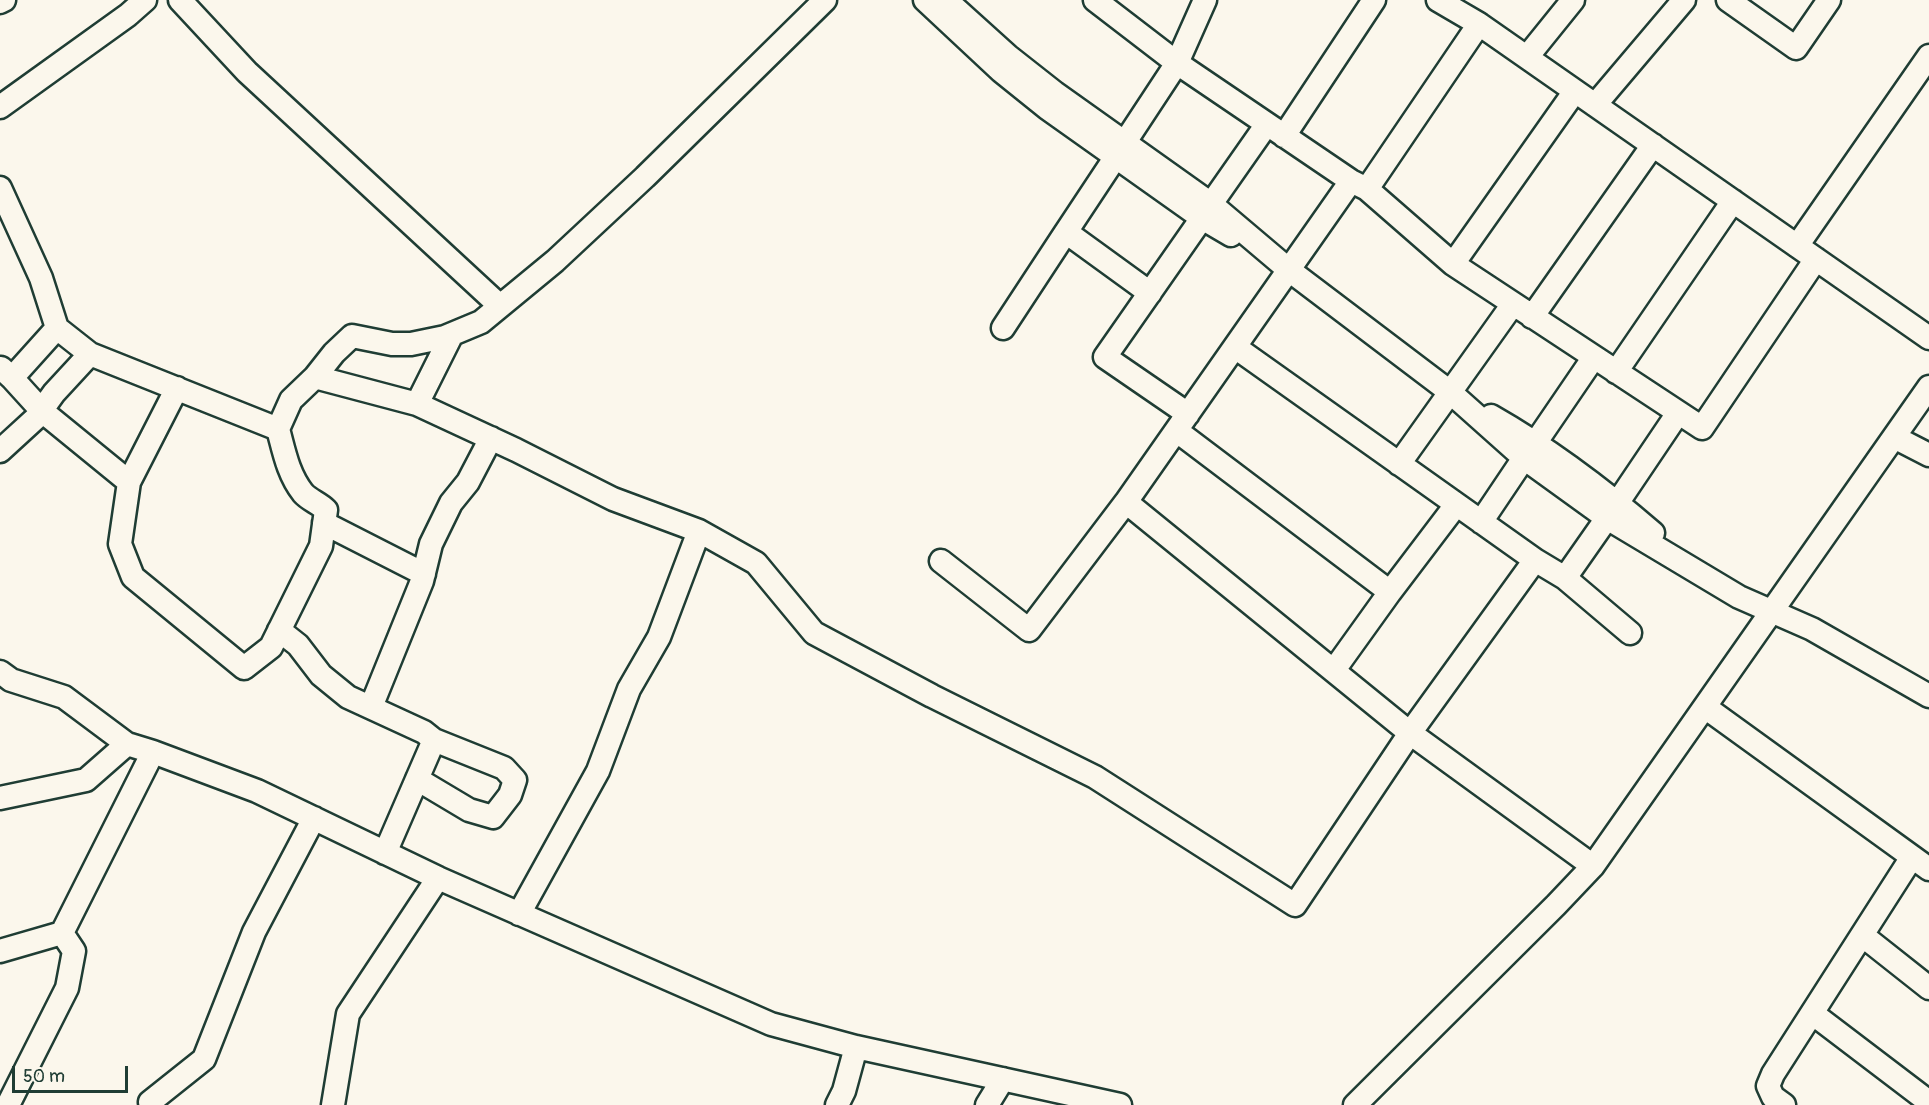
<!DOCTYPE html>
<html>
<head>
<meta charset="utf-8">
<style>
  body { margin:0 }
  #map { position:relative; width:1929px; height:1105px; overflow:hidden; background:#fbf7ec; font-family:Pangolin,sans-serif }
  canvas { display:block }
  .scale { position:absolute; left:12px; top:1066px; width:116px; height:27px; box-sizing:border-box; border:3px solid #1f3d34; border-top:0; padding-left:8px; font-size:18px; line-height:21px; white-space:nowrap; color:#1f3d34; -webkit-text-stroke:4px #fbf7ec; paint-order:stroke }
</style>
</head>
<body>
<div id="map">
<canvas width="1929" height="1105"></canvas>
<div class="scale">50 m</div>
</div>
<script>
const g = document.querySelector('canvas').getContext('2d');
g.lineJoin = 'round';
function trace(path, color, width, dash) { g.strokeStyle = color; g.lineWidth = width; g.lineCap = dash ? 'butt' : 'round'; g.setLineDash(dash || []); g.stroke(path); }
const minor = new Path2D(`
  M180,0l67,72 253,234
  M925,0l76,71 46,37 155,110 29,17
  M946,0l62,56 47,37 156,111 78,66 161,122 74,66 83,60 132,79 73,32 117,67
  M1095,0l82,63 28,-63
  M1438,0l41,24
  M1728,0l68,48 33,-48
  M0,2l4,-2
  M1527,57l46,-57
  M1595,105l89,-105
  M0,107l128,-92 17,-15
  M1284,136l90,-136
  M1125,142l52,-79 90,61
  M1115,158l-49,74 84,61
  M0,188l41,90 16,50 33,26
  M1367,189l86,75 249,164 114,-169
  M1211,204l56,-80 84,57 16,8 112,-165 450,314
  M1797,246l132,-190
  M1453,264l122,-173
  M1532,317l121,-172
  M1003,328l63,-96
  M1235,347l300,213
  M1,368l11,10 45,-50
  M1616,372l117,-171
  M315,377l19,-24 18,-17 40,8h19l34,-7 36,-15 74,-61 90,-84 180,-177
  M12,378l30,33 87,71
  M177,388l-48,94 -9,62 13,33 111,91 27,-21 50,-101 5,-36c-7,-7 -17,-10 -23,-17 -15,-19 -19,-42 -25,-64
  M417,404l35,-70
  M1188,414l-83,-57 97,-139
  M1491,416c58,33 111,73 162,117
  M1177,431l213,161 66,-87
  M1894,437l35,18
  M1536,442l58,-85
  M0,451l36,-33 18,-25 36,-39 188,75 13,-29 24,-23 102,27 99,46 97,49 86,32 57,32 58,70 118,63 163,81 200,128 115,-172 183,133
  M1399,464l114,-160
  M1126,502l225,-321
  M1618,502l60,-89
  M1481,522l43,-64
  M324,523l100,51
  M941,561l88,69 97,-128 284,231 125,-173 30,18 42,-60
  M1565,578l65,55
  M279,630l19,15 23,30 27,22 76,35 10,8 70,28 11,12 -5,15 -17,22 -24,-7 -52,-31
  M1334,670l56,-78
  M0,672l11,8 53,17 63,47
  M371,707l51,-126 9,-37 20,-41 17,-21 23,-44
  M1705,707l224,162
  M0,798l86,-18 41,-36 26,8
  M385,853l49,-113
  M519,914l79,-143 31,-82 30,-52 40,-106
  M1862,935l67,53
  M0,951l62,-18 91,-181 104,39 181,87
  M1812,1013l117,89
  M150,1102l54,-43 50,-127 60,-114
  M8,1105l59,-117 7,-37 -12,-18
  M333,1105l15,-91 90,-136 333,146 85,23 264,58
  M837,1105l7,-14 12,-44
  M987,1105l16,-26
  M1355,1105l201,-200 37,-39 336,-479
  M1784,1105l-11,-8 -5,-11 5,-12 139,-217`);
trace(minor, '#1f3d34', 27);
trace(minor, '#fbf7ec', 22);
</script>
</body>
</html>
